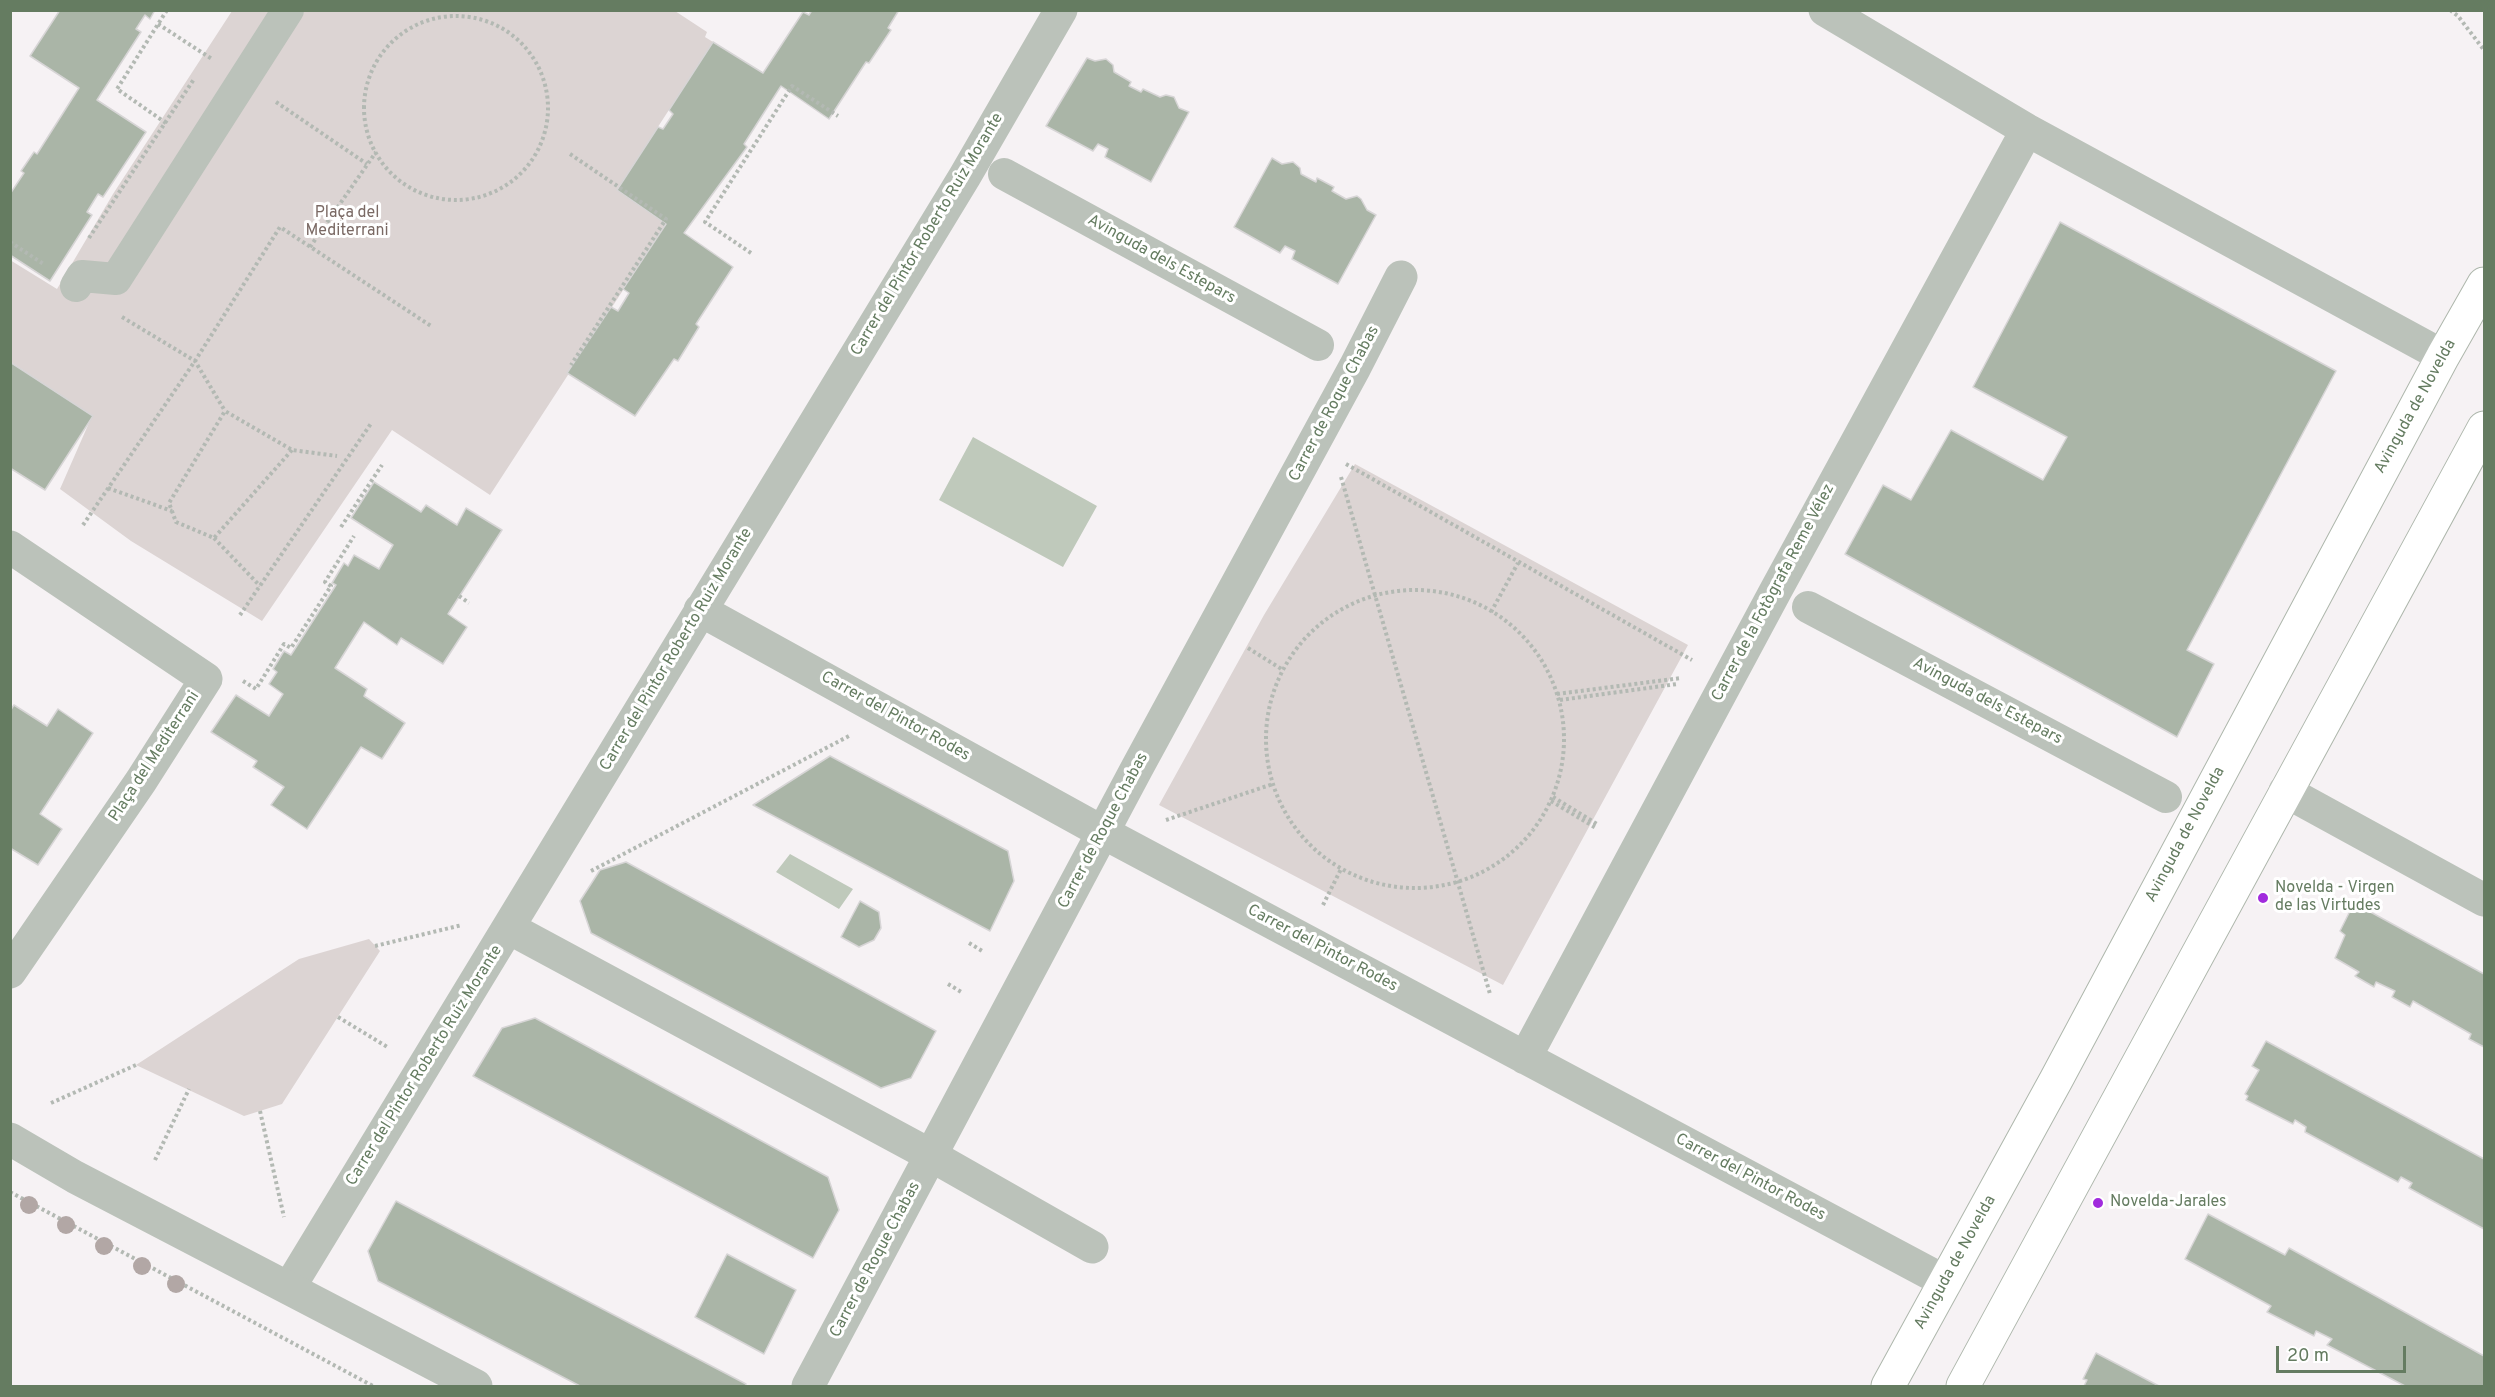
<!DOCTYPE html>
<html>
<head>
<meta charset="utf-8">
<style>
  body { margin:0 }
  #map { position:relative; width:2495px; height:1397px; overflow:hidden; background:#f6f2f4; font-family:Overpass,sans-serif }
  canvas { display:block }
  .frame { position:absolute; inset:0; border:12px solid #657c61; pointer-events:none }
  .scale { position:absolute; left:2276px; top:1346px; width:130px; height:27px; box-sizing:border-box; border:3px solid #657c61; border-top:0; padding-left:8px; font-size:18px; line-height:21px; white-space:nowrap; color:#657c61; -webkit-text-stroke:4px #fff; paint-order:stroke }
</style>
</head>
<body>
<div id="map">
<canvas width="2495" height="1397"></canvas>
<div class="frame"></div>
<div class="scale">20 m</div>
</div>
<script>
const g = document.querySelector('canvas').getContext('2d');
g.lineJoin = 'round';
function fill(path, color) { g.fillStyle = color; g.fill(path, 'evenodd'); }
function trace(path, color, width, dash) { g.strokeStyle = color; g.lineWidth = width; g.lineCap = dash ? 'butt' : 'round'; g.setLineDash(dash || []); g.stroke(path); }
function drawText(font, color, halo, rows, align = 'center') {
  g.font = font + ' Overpass,sans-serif'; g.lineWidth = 6; g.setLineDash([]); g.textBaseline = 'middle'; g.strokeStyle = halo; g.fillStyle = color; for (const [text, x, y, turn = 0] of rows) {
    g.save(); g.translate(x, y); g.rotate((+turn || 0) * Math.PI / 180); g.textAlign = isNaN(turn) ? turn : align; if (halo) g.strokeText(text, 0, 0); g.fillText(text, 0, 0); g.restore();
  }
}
fill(new Path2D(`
  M232,11h443l32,21 -2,5 8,5 -96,148 49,34 -176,271 -98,-65 -130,191 -131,-80 -71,-52 32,-73 -81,-54 -1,-102 47,29 56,-95z
  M1355,464l333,181 -185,340 -344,-180 105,-190z
  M369,939l11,12 -98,153 -38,12 -108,-51 163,-106z`), '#dcd4d3');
fill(new Path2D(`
  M973,437l124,69 -34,61 -124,-67z
  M790,854l63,35 -14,20 -63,-37z`), '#bfc9bb');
const building = new Path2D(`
  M60,10h95l-5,9 -5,-4 -9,14 5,3 -44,68 49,32 -43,65 -5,-3 -11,18 5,3 -42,66 -40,-26v-61l14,-21 -3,-2 13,-19 3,2 42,-66 -49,-32z
  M812,10h87l-11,18 3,2 -22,33 -3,-1 -37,57 -48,-33 -37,58 3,3 -63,86 49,34 -37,57 3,3 -21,34 -4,-2 -39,57 -68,-43 44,-66 7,4 11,-18 -6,-4 43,-65 -49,-34 41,-63 5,2 10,-15 -4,-4 44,-68 50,31 40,-61 6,3z
  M1087,58l8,3 11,-2 7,6 1,7 17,10 -2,4 12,6 2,-3 17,8 6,-2 8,2 5,11 10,4 -38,70 -46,-25 3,-8 -10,-5 -5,7 -47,-25z
  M1272,158l10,6 11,-2 7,6 1,6 15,8 1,-4 17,9 -2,4 14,8 11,-3 4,3 6,11 9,5 -38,69 -46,-25 3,-8 -10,-5 -5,7 -46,-26z
  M2060,222l276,149 -149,279 27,14 -37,73 -332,-183 38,-69 28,15 40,-70 92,50 24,-43 -94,-50z
  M10,362l83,54 -48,74 -35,-22z
  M374,482l47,30 5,-7 31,20 9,-17 36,22 -54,84 19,13 -24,37 -42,-26 -4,7 -33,-23 -29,46 32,21 -3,7 41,27 -23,36 -21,-12 -54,82 -36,-24 13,-18 -31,-20 4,-6 -46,-29 25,-37 33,21 14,-22 -14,-10 8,-12 -4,-3 11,-18 7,4 45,-70 -4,-2 12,-20 4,3 6,-11 25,14 14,-24 -42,-27z
  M14,705l33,21 11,-17 35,24 -53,81 22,15 -24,36 -28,-17v-137z
  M830,756l178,95 6,30 -24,50 -237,-126z
  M626,862l310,169 -25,47 -30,10 -290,-155 -11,-32 20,-31z
  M860,901l19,11 2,16 -7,12 -15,7 -18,-10z
  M2354,903l130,71v73l-15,-8 2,-5 -58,-33 -3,6 -18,-10 3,-6 -19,-9 -2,5 -19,-11 4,-4 -24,-14 10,-23 -5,-4z
  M535,1018l293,159 11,33 -26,48 -340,-182 29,-48z
  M2266,1041l218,118v70l-75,-41 3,-5 -11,-6 -3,5 -93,-50 1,-5 -11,-7 -2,4 -47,-24 2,-4 -3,-2 14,-24 -7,-4z
  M396,1201l350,183 -1,2h-165l-202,-105 -10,-30z
  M2208,1214l77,41 4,-7 195,108v30h-79l-78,-41 5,-6 -16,-8 -2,5 -47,-24 4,-6 -86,-47z
  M727,1254l69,36 -32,64 -69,-37z
  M2096,1353l63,33h-75l3,-6 -4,-1z`);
fill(building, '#aab5a7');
trace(building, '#d7d5d6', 1.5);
const secondary = new Path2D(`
  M1888,1386l168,-306 387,-724 41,-72
  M1963,1386l521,-958`);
trace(secondary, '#aeb7ac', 35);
trace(new Path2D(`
  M2450,10l8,6 26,34
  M364 108a92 92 0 1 1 184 0a92 92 0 1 1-184 0Z
  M158,24l54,35
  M276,102l91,62
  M166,123l-49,-34 50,-79
  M570,154l96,65 -95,146
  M89,238l105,-159
  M10,242l35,23
  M310,247l66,-95
  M751,253l-46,-31 87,-136 46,30
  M122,317l73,44 30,50
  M292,450l-78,88 -38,-16 -7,-19 56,-92 67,39 45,6
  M1346,464l346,196
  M1341,477l149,517
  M108,488l64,23
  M83,525l112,-164 85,-134 151,99
  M341,527l41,-62
  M214,538l46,48
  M1266 739a149 149 0 1 1 298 0a149 149 0 1 1-298 0Z
  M459,596l10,7
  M1491,612l27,-49
  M240,615l132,-193
  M1248,648l35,22
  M243,681l13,8 28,-45 7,4 40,-62 -6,-4 29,-46
  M1557,694l124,-16
  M1560,700l117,-16
  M1553,797l44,27
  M1551,801l45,27
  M1166,820l107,-36
  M591,871l258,-135
  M1323,905l18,-36
  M969,943l15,9
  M375,946l87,-21
  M948,984l15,9
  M338,1017l51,31
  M51,1103l85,-38
  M260,1111l24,106
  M155,1160l34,-71
  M10,1192l363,194`), '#b3b9b3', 4, [3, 3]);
trace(new Path2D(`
  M1004,174l314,171
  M76,286l6,-10 34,3 172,-269
  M1808,607l358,190`), '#bbc2ba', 32);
trace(new Path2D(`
  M1825,10l202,120 416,226
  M10,547l196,132 -65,102 -131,191
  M700,610l404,223 842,449
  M2285,791l199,109
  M509,928l423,228 160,91
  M1525,1058l251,-468 251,-460
  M289,1288l676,-1112 96,-166
  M808,1386l329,-618 218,-401 46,-90`), '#bbc2ba', 33);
trace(new Path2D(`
  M10,1139l65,38 401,209`), '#bbc2ba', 33);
trace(secondary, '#fff', 33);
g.fillStyle = '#b2a7a5';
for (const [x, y] of [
  [29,1205],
  [66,1225],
  [104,1246],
  [142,1266],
  [176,1284]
]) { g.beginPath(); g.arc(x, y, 9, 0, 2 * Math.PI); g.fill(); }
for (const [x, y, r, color] of [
  [2263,898,6,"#a12bdd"],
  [2098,1203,6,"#a12bdd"]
]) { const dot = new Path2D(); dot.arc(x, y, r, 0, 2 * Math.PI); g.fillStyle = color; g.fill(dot); trace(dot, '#fff', 2); }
drawText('16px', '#7a6964', '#fff', [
  ["Plaça del",347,214],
  ["Mediterrani",347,232]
]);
drawText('16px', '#657c61', '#fff', [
  ["Carrer del Pintor Roberto Ruiz Morante",928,235,-59],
  ["Avinguda dels Estepars",1161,260,29],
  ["Carrer de Roque Chabas",1335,404,-62],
  ["Avinguda de Novelda",2416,407,-61],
  ["Carrer de la Fotògrafa Reme Vélez",1774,593,-62],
  ["Carrer del Pintor Roberto Ruiz Morante",677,650,-59],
  ["Avinguda dels Estepars",1987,702,28],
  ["Carrer del Pintor Rodes",895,717,29],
  ["Plaça del Mediterrani",155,757,-57],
  ["Carrer de Roque Chabas",1104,831,-62],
  ["Avinguda de Novelda",2186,835,-62],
  ["Carrer del Pintor Rodes",1322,949,28],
  ["Carrer del Pintor Roberto Ruiz Morante",425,1066,-58],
  ["Carrer del Pintor Rodes",1750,1178,28],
  ["Carrer de Roque Chabas",876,1260,-62],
  ["Avinguda de Novelda",1956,1263,-61]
]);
drawText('16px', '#657c61', '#fff', [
  ["Novelda - Virgen",2275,889],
  ["de las Virtudes",2275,907],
  ["Novelda-Jarales",2110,1203]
], 'left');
</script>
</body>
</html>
